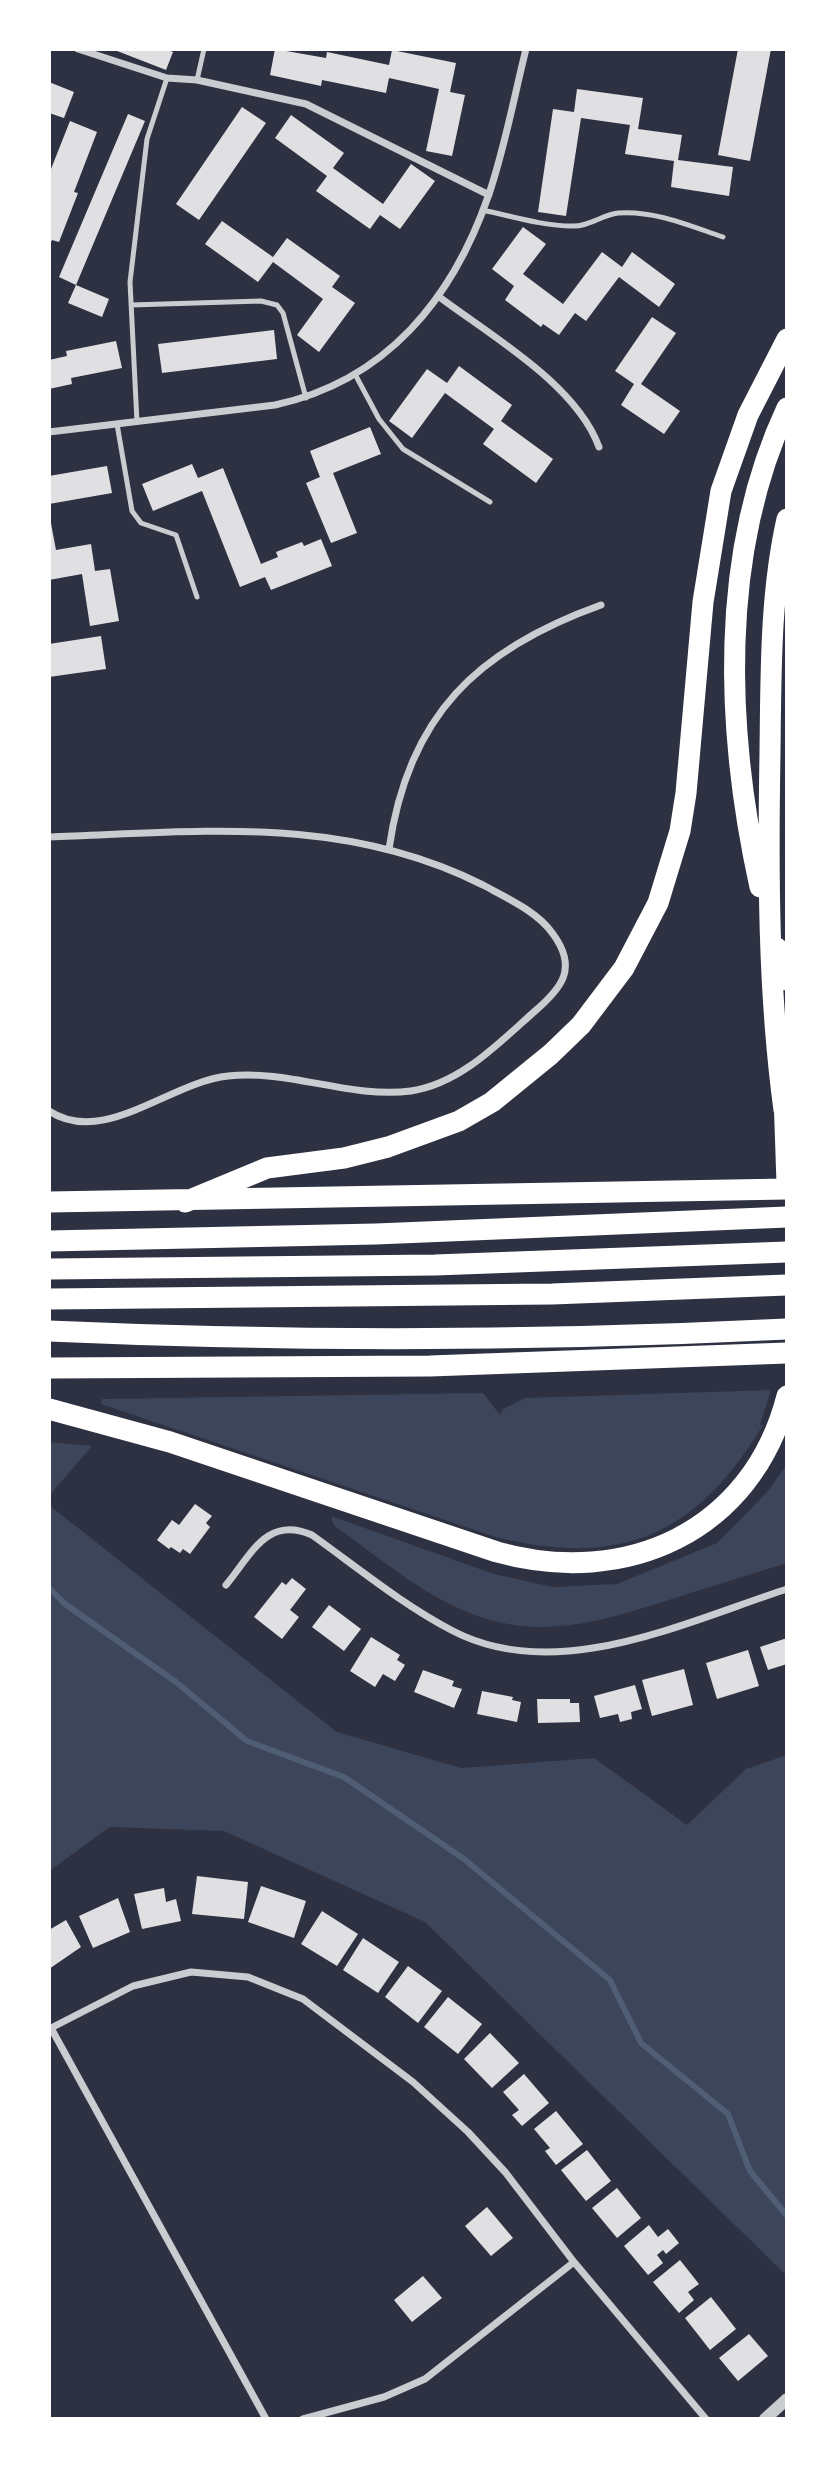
<!DOCTYPE html>
<html>
<head>
<meta charset="utf-8">
<style>
  body { margin:0 }
  #map { position:relative; width:836px; height:2468px; overflow:hidden; background:#2d3142; font-family:Rubik,sans-serif }
  canvas { display:block }
  .frame { position:absolute; inset:0; border:51px solid #fff; pointer-events:none }
</style>
</head>
<body>
<div id="map">
<canvas width="836" height="2468"></canvas>
<div class="frame"></div>
</div>
<script>
const g = document.querySelector('canvas').getContext('2d');
g.lineJoin = 'round';
function fill(path, color) { g.fillStyle = color; g.fill(path, 'evenodd'); }
function trace(path, color, width, dash) { g.strokeStyle = color; g.lineWidth = width; g.lineCap = dash ? 'butt' : 'round'; g.setLineDash(dash || []); g.stroke(path); }
fill(new Path2D(`
  M771,1390l-11,35h3c-67,111 -142,143 -268,112l-394,-133 1,-5 381,-6 17,22 3,-6 22,-11z
  M49,1442l43,4 -43,50z
  M787,1464v99c-37,12 -75,23 -112,35 -75,24 -141,46 -217,10 -44,-20 -83,-54 -124,-82l-3,-10 163,58 59,13 64,-3 100,-41 51,-52z
  M49,1505l288,227 124,36 133,-10 93,67 59,-56 41,-14v521l-362,-354 -201,-91 -114,-4 -61,44z`), '#3c4559');
trace(new Path2D(`
  M49,1588l16,16 111,78 71,59 97,36 120,82 146,121 31,63 87,71 22,57 37,45`), '#4f5d75', 6);
fill(new Path2D(`
  M112,49h53l8,3 -7,18z
  M275,49l51,9 1,-6 62,13 3,-15 64,13 -6,29 15,3 -13,61 -26,-5 13,-62 -50,-11 -3,15 -64,-13 -1,6 -51,-11z
  M738,49h33l-21,112 -32,-6z
  M49,82l25,10 -10,26 -15,-5z
  M577,89l66,9 -5,31 44,6 -4,25 55,7 -4,29 -58,-9 3,-26 -49,-7 5,-29 -49,-7 -15,98 -28,-4 15,-103 21,3z
  M242,107l24,16 -67,97 -23,-16z
  M128,114l17,7 -69,164 -17,-8z
  M291,115l53,38 -11,15 50,36 28,-40 24,17 -35,48 -20,-14 -10,14 -54,-38 11,-15 -52,-38z
  M70,121l27,11 -23,60 4,1 -19,49 -7,-2 -3,6v-72z
  M222,221l51,36 14,-19 53,38 -8,11 23,16 -36,49 -22,-17 26,-36 -50,-37 -15,20 -53,-38z
  M523,227l23,17 -23,30 40,30 39,-52 20,15 10,-15 43,32 -16,23 -40,-30 -33,44 -11,-8 -16,22 -16,-11 -2,3 -36,-27 9,-14 -22,-17z
  M76,285l33,14 -7,18 -34,-14z
  M652,317l24,16 -35,51 39,27 -16,23 -43,-29 13,-21 -19,-13z
  M274,330l3,29 -115,14 -4,-29z
  M116,341l6,27 -51,10 1,6 -23,5v-29l18,-4 -1,-5z
  M459,366l53,39 -11,16 52,38 -17,24 -53,-39 11,-15 -49,-36 -33,45 -23,-17 38,-52 20,14z
  M370,427l11,27 -48,19 24,60 -26,10 -25,-60 14,-6 -10,-26z
  M192,464l6,14 25,-10 38,96 17,-7 -2,-5 26,-10 2,4 17,-7 11,27 -61,24 -6,-13 -25,10 -38,-96 -49,20 -11,-27z
  M107,466l5,27 -63,11v-28z
  M50,518l6,32 35,-6 4,27 15,-2 9,52 -29,5 -8,-52 -33,6z
  M101,636l5,33 -57,8v-33z
  M195,1504l17,12 -6,7 4,4 -20,27 -7,-5 -3,4 -9,-6 -2,2 -12,-9 15,-20 7,5z
  M292,1578l14,11 -16,21 9,7 -17,22 -28,-22 28,-35 4,3z
  M329,1605l32,24 -17,22 -32,-24z
  M371,1637l29,18 -3,5 8,5 -10,16 -12,-7 -8,13 -25,-16z
  M787,1638v26l-19,6 -8,-23z
  M748,1650l11,36 -42,13 -11,-36z
  M684,1669l9,36 -41,11 -10,-36z
  M423,1670l31,11 -2,5 10,3 -8,19 -40,-16z
  M635,1685l7,24 -11,3 1,7 -12,3 -2,-8 -18,4 -6,-22z
  M482,1691l31,6 -1,3 9,2 -4,20 -40,-8z
  M537,1699h33v4h9l1,19 -42,1z
  M197,1876l51,6 -4,37 -52,-5z
  M261,1886l45,15 -12,37 -46,-16z
  M164,1888l2,14 10,-3 5,22 -39,8 -8,-35z
  M118,1898l12,34 -37,16 -14,-32z
  M322,1911l36,23 -21,32 -36,-22z
  M66,1920l15,27 -32,22v-39z
  M363,1938l36,24 -21,31 -35,-23z
  M408,1966l34,25 -24,32 -33,-26z
  M448,1997l34,27 -24,30 -34,-27z
  M490,2033l29,30 -27,25 -28,-29z
  M524,2074l25,29 -27,23 -10,-11 7,-5 -16,-18z
  M556,2111l27,33 -27,21 -11,-14 5,-3 -16,-19z
  M587,2150l24,31 -25,20 -25,-31z
  M617,2188l24,30 -24,20 -25,-30z
  M487,2207l26,31 -22,18 -26,-30z
  M649,2225l9,12 10,-8 11,14 -13,11 -3,-4 -6,5 6,8 -15,12 -24,-29z
  M680,2260l19,24 -11,8 6,8 -15,13 -26,-31z
  M423,2276l19,22 -30,24 -18,-22z
  M711,2297l25,32 -26,21 -25,-32z
  M749,2334l19,22 -30,25 -19,-23z`), '#e0e0e3');
trace(new Path2D(`
  M197,80l7,-31
  M482,210c29,6 61,16 90,16 16,1 30,-11 46,-13 36,-3 72,13 105,24
  M131,305l130,-4 16,4 6,8 23,85
  M356,376l23,43 24,30 87,53
  M137,422l-7,-140 17,-143 20,-61
  M117,424l15,87 9,12 35,12 21,62`), '#caccd0', 5);
trace(new Path2D(`
  M78,49l89,29 30,2 109,24 183,91
  M438,296c53,40 138,88 161,151
  M49,432l226,-27c111,-24 178,-106 214,-211 16,-47 25,-97 37,-145
  M49,837c152,-5 293,-23 434,48 24,13 55,27 70,49 25,34 9,54 -18,77 -36,32 -75,73 -124,80 -61,8 -122,-22 -183,-15 -58,6 -124,71 -179,35
  M389,849c19,-134 89,-200 212,-244
  M226,1585c25,-30 41,-70 86,-50 46,33 91,70 141,96 104,54 232,-9 334,-42
  M51,2028l215,391
  M49,2029l84,-43 58,-14 57,5 55,22 110,83 55,50 38,41 68,89 132,157
  M303,2419l81,-22 41,-18 149,-117`), '#caccd0', 7);
trace(new Path2D(`
  M765,2419l22,-20`), '#caccd0', 12);
trace(new Path2D(`
  M760,887c-34,-155 -42,-332 27,-479
  M777,948l10,32
  M784,1095l3,89
  M784,1110c-16,-119 -16,-238 -14,-358 1,-78 0,-157 17,-233
  M49,1202l738,-13
  M185,1202l82,-34 77,-10 44,-11 71,-26 33,-19 59,-48 30,-29 43,-57 34,-65 22,-72 6,-38 17,-191 18,-111 27,-76 39,-76
  M49,1241l327,-7 411,-17
  M49,1269l386,-4 352,-13
  M49,1299l503,-5 235,-9
  M49,1331c246,11 493,10 738,-2
  M49,1368l381,-2 357,-13
  M49,1409l121,33 327,110c129,36 255,-20 290,-156`), '#fff', 21);
</script>
</body>
</html>
